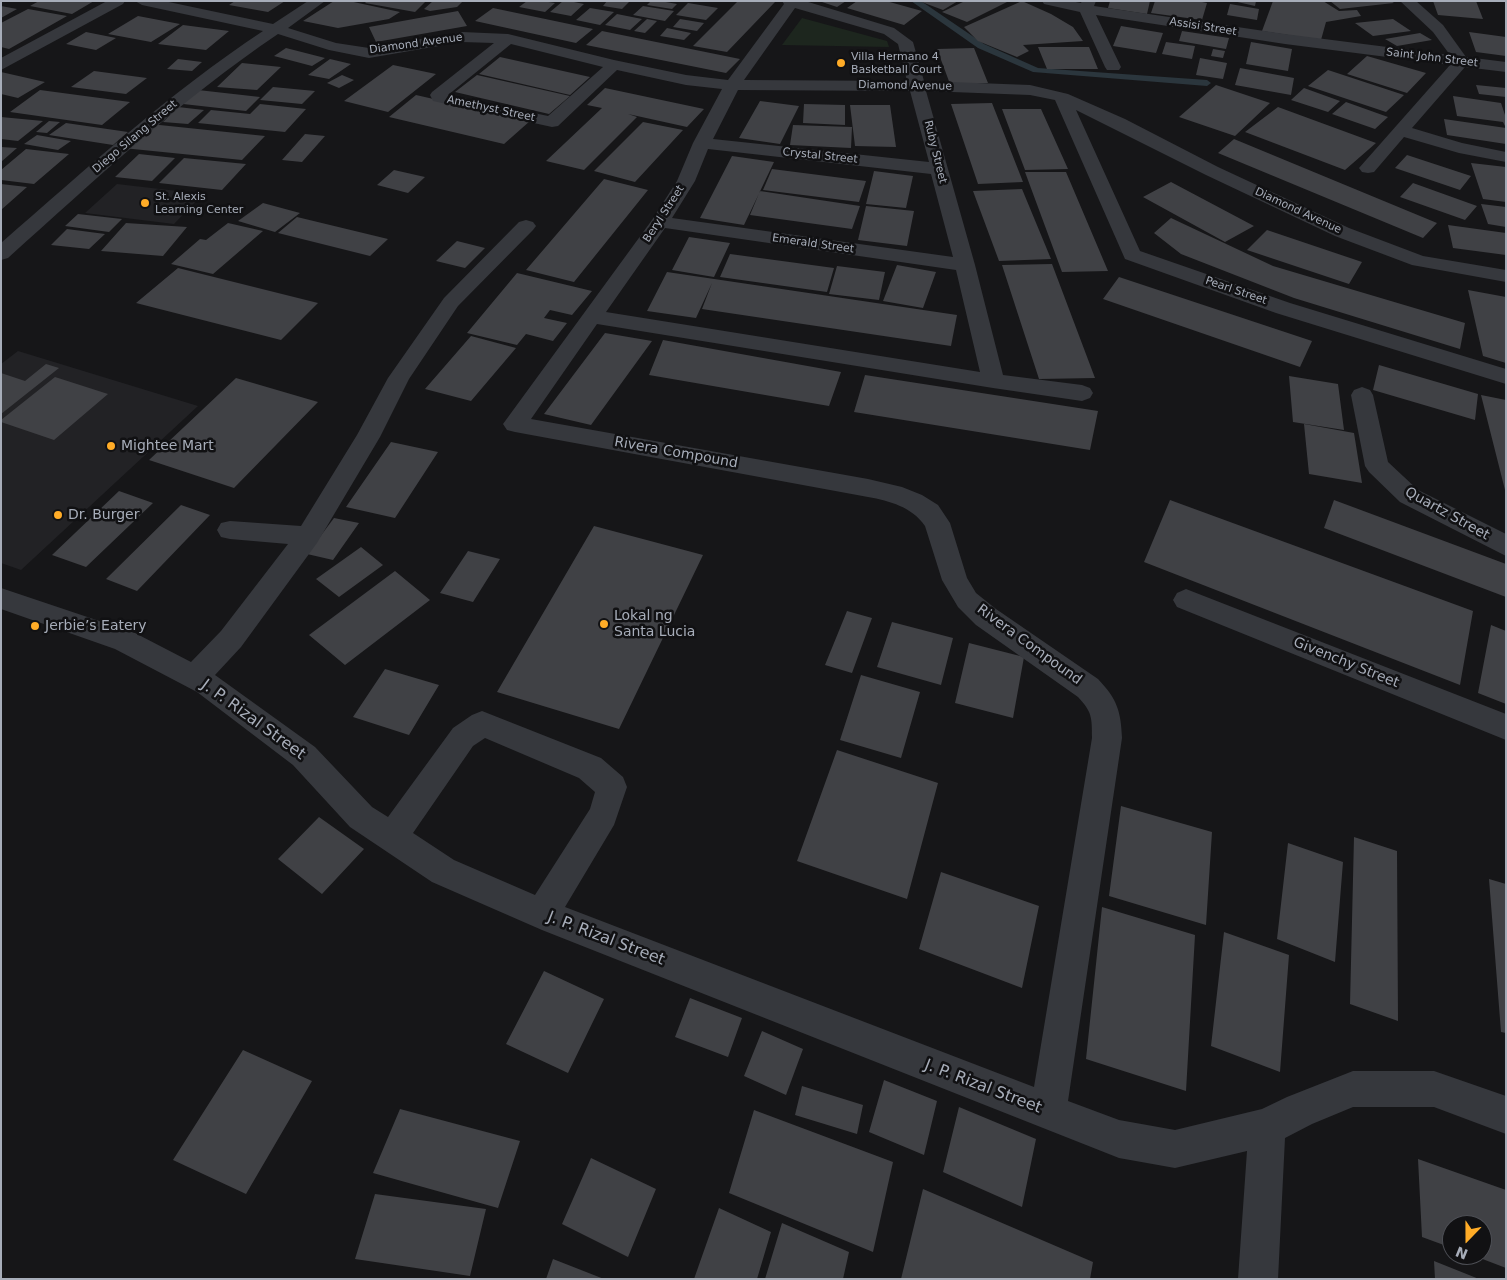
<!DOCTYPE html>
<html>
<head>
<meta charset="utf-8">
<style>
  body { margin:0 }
  #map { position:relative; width:1507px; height:1280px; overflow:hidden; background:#161618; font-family:"DejaVu Sans",sans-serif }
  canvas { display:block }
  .frame { position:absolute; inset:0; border:2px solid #a7adb9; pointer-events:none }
  .north { position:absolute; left:1442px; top:1215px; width:50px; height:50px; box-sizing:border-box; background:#111113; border:1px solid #4d4f55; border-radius:50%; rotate:202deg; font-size:14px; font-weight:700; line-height:20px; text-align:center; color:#a7adb9 }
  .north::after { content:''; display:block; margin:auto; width:18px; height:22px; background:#ffac27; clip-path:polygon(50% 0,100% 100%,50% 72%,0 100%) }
</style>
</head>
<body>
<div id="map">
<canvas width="1507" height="1280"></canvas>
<div class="frame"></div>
<div class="north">N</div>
</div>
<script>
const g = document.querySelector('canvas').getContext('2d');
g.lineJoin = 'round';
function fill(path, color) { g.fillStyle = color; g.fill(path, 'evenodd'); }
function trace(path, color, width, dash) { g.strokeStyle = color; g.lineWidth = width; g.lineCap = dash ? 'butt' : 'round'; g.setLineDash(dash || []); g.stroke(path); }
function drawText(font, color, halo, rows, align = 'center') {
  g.font = font + ' "DejaVu Sans",sans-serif'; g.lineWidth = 5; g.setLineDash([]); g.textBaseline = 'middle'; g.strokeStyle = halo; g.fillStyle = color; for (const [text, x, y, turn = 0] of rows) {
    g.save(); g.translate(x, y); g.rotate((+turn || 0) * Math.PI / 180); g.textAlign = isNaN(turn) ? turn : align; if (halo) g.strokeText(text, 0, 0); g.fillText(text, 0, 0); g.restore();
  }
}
fill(new Path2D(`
  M117,184l86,10 -29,30 -89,-11z
  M18,351l180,55 -177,164 -20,-7v-199z`), '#222225');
fill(new Path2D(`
  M802,18l85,23 2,6 -107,-2z`), '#1d261e');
fill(new Path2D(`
  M911,1h10l63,43 54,24 169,12 4,3 -4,3 -174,-14 -55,-24z`), '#2b363d');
fill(new Path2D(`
  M39,1h55l-22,13 -42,-8z
  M235,1h50l-17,11 -39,-7z
  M334,1h15l51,11 -11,7 -51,9 -35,-7z
  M367,1h59l-11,11 -50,-9z
  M433,1h30l-6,6 -27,4 -6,-2z
  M527,1h15l13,2 -10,9 -26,-5z
  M563,1h6l15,3 -13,12 -21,-4z
  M607,1h23l-8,8 -19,-3z
  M651,1h9l17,3 -5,5 -25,-4z
  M738,1l37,1 -48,50 -34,-6z
  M819,1h27l-9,6z
  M857,1h29l36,10 -18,14 -57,-17z
  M919,1h39l-15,9z
  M965,1h44l-42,21 -25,-10z
  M1022,1l29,13 22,13 10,14 -60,4 6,6 -12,6 -39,-16 -14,-14z
  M1110,1h40l-3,13 -39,-6z
  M1155,1h42l10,2 -5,17 -51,-7z
  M1233,1h23l-1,5z
  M1273,1h50l16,10 18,-1 4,6 -35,6 -5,18 -59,-9z
  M1330,1h61l3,2 -54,6z
  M1433,1h43l7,18 -45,-4z
  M688,3l30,5 -12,12 -30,-5z
  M1230,4l29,5 -2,11 -30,-5z
  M1,6l16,3 -16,9z
  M643,6l31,5 -9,10 -32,-6z
  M493,8l100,21 -17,14 -101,-22z
  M590,8l24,4 -14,13 -24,-5z
  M28,9l39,7 -58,33 -8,-2v-24z
  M458,11l9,15 -91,16 -7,-15z
  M617,14l25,5 -12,11 -25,-5z
  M138,16l42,8 -29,18 -43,-8z
  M647,19l10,2 -12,12 -11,-2z
  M680,19l24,4 -7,8 -24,-4z
  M1393,19l18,12 -38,5 -18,-13z
  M183,25l46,6 -23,19 -48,-6z
  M1121,26l42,7 -7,20 -43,-7z
  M667,28l24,5 -7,7 -24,-4z
  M602,31l138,28 -14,14 -140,-28z
  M1182,31l47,7 -3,11 -47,-8z
  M86,32l30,6 -20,12 -30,-6z
  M1469,32l37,5v19l-30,-4z
  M1420,33l12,7 -35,6 -12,-7z
  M1166,42l29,4 -3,13 -30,-5z
  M1251,42l41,7 -4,22 -42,-7z
  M1038,47h51l9,22h-51z
  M286,48l39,10 -13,8 -38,-10z
  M974,48l14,35 -38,1 -13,-35z
  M1213,49l12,2 -2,7 -12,-2z
  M1367,56l59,17 -19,20 -60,-19z
  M500,57l90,20 -20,18 -91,-21z
  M1200,58l27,5 -4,16 -27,-4z
  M178,59l24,3 -10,9 -25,-2z
  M330,59l21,5 -22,15 -21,-4z
  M242,63l39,4 -24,23 -40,-3z
  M393,65l43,9 -48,38 -44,-11z
  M1240,68l54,10 -3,17 -56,-10z
  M1328,70l76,25 -18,17 -78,-26z
  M94,71l53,7 -21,16 -55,-7z
  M1,72l44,10 -27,16 -17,-4z
  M342,75l12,5 -15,8 -12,-5z
  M477,75l93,21 -21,18 -94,-22z
  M1216,85l54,18 -35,33 -56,-19z
  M1476,85l30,3v9l-27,-3z
  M273,87l42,4 -13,13 -42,-4z
  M605,88l99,21 -17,18 -59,-13 9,3 -53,53 -38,-9 56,-53 -15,-3z
  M1304,88l36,13 -12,11 -37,-12z
  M40,90l90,12 -28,23 -92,-13z
  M198,90l62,7 -14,14 -63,-7z
  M416,95l114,26 -26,23 -115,-27z
  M1453,96l48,7 5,15v10l-3,-6 -46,-6z
  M760,101l39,5 -19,38 -41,-6z
  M1346,102l42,15 -13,12 -43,-15z
  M992,103l31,79 -45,2 -27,-80z
  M260,104l46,5 -21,23 -87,-9 13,-13 39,4z
  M804,104l41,1v20l-42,-2z
  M850,105h40l6,42 -41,-1z
  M178,107l26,3 -16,14 -25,-2z
  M1278,107l98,36 -31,27 -100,-38z
  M1002,109h39l27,60 -43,1z
  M1,117l42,4 -25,20 -17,-2z
  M1444,119l62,9v16l-59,-9z
  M49,121l11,1 -13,11 -11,-1z
  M643,122l40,8 -48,52 -41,-11z
  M66,123l62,9 -15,13 -64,-10z
  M150,124l115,12 -23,24 -119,-12z
  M793,125l59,2 -1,21 -61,-3z
  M305,134l20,2 -23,26 -20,-2z
  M37,135l34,6 -13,9 -34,-6z
  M1234,139l203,84 -14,15 -205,-85z
  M1,147l16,1 -16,14z
  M26,149l43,5 -35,30 -33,-4v-10z
  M139,154l36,4 -23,23 -37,-4z
  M1407,155l64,21 -11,14 -65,-22z
  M732,156l42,6 -30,63 -44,-7z
  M184,158l62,6 -24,26 -63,-7z
  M1471,163l35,4v35l-23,-3z
  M772,169l94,12 -7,21 -96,-12z
  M394,170l31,7 -17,16 -31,-8z
  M874,171l39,5 -7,32 -40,-4z
  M1025,172h41l42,99 -46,1z
  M604,179l44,11 -74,92 -48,-12z
  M1171,182l83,44 -29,16 -82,-45z
  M1413,183l64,23 -12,14 -65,-23z
  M1,184l26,3 -26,23z
  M1022,189l29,70 -52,2 -26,-70z
  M760,191l100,15 -8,23 -102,-14z
  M263,203l37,10 -25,19 -37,-11z
  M1481,204l25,3v20l-18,-3z
  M866,206l48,5 -7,35 -49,-6z
  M78,214l44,5 -13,13 -44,-6z
  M297,217l91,22 -18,17 -92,-23z
  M1171,218l102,48 192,57 -5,26 -166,-51 -113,-44 -27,-21z
  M126,223l61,4 -24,29 -62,-5z
  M228,223l35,8 -50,43 -42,-10 29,-25 6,1z
  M1448,225l58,8v22l-53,-7z
  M67,229l38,5 -16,15 -38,-4z
  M1267,230l95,32 -13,22 -102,-34z
  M689,237l41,6 -16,34 -42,-7z
  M457,241l28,7 -20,20 -29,-7z
  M730,254l104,14 -7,24 -107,-15z
  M1052,264l43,114 -56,1 -37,-114z
  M897,265l39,7 -13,36 -40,-7z
  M837,266l48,6 -6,28 -50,-6z
  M178,268l140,35 -37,37 -145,-37z
  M667,272l290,43 -6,31 -249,-37 10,-26 -16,35 -49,-7z
  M517,273l75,18 -20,24 -22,-5 -6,8 23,5 -14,18 -27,-7 -9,11 -50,-12z
  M1119,277l193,64 -12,26 -197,-68z
  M1468,290l38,7v66l-23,-7z
  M605,333l47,8 -61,84 -47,-11z
  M471,336l45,12 -45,53 -46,-12z
  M663,340l178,32 -12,34 -180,-31z
  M46,364l13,4 -58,46v-41l24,8z
  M1379,365l99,29 -3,26 -102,-30z
  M865,375l233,36 -8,39 -236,-38z
  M1289,376l49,8 6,46 -51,-8z
  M55,377l53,17 -54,46 -53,-18v-2z
  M236,378l82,24 -84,86 -85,-28z
  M1481,395l25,5v90h-1z
  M1304,424l50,9 8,50 -53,-9z
  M391,442l47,10 -43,66 -49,-11z
  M119,491l34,12 -67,64 -34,-12z
  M1170,500l303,111 -13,74 -316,-123z
  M1334,500l172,64v33l-182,-69z
  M181,505l29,10 -73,76 -31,-12z
  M334,518l25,5 -26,37 -26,-6z
  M594,526l109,29 -84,174 -122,-37z
  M361,547l22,18 -44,32 -23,-18z
  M468,551l32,8 -27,43 -33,-9z
  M395,571l35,29 -85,65 -36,-30z
  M847,611l25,7 -20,55 -27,-8z
  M892,622l61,16 -12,47 -64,-18z
  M1491,625l15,6v73l-28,-11z
  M969,643l55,14 -11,61 -58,-15z
  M385,669l54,16 -30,50 -56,-18z
  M861,675l59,17 -19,66 -61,-18z
  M837,750l101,33 -31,116 -110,-38z
  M1121,806l91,26 -6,93 -97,-29z
  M319,817l45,32 -42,45 -44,-35z
  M1354,837l43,14 1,170 -48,-17z
  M1288,843l55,19 -8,100 -58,-23z
  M941,872l98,34 -17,82 -103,-39z
  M1489,879l17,5v149l-5,-1z
  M1102,907l93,28 -9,156 -100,-32z
  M1224,932l65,23 -9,117 -69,-26z
  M544,971l60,28 -36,74 -62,-29z
  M690,998l52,20 -14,39 -53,-20z
  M762,1031l41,18 -17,46 -42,-19z
  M243,1050l69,31 -66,113 -73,-34z
  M884,1080l53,21 -13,54 -55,-23z
  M802,1086l61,19 -6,29 -62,-19z
  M959,1107l77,32 -14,68 -79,-35z
  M400,1109l120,32 -22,67 -125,-35z
  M754,1110l139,52 -20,90 -144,-59z
  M591,1158l65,31 -28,68 -66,-33z
  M1418,1159l88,31v78l-34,-13h10v-30h-30v23l-30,-11z
  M923,1189l170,73 -3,17h-189z
  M375,1194l111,15 -16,67 -115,-17z
  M719,1208l52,24 -14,47h-63z
  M782,1223l67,29 -6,27h-78z
  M553,1259l51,20h-58z
  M1434,1261l45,18h-44z`), '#404145');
fill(new Path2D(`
  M107,1h18l-2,3 -122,66v-12z
  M135,1h29l109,23 35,-23h17l-37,27 48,15 33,5 93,-16 46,2 106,26 72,15 42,5 56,-76 -2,-3h23l89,27 19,14 11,39 106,4 38,9 57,25 93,48 131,61 74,28 83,14v12l-94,-17 -77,-29 -129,-61 -130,-65 64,141 150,52 216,66v15l-230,-71 -151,-54 -70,-159 -25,-5 -104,-4 49,174 28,110 79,10 8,3 3,5 -3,5 -8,3 -89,-13 -396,-64 -66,95 337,60 34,8 20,8 16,10 12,18 17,55 9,15 20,16 102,70c19,20 23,32 24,59l-54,363 51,19 56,10 87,-21 25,-12 66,-26h81l72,25v38l-72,-27h-81l-41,17 -27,14 -7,141h-40l9,-128 -72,17 -56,-10 -577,-228 -110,-48 -82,-55 -57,-62 -96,-73 -82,-43 -114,-40v-21l134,45 56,29 30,-31 67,-87 -58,-5 -9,-2 -4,-7 4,-7 9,-2 71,5 56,-91 31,-57 56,-80 75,-76 7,-2 7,2 3,4 -3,4 -75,76 -49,73 -29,58 -63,106 -76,104 -26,28 100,72 57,60 16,10 65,-89 19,-13 10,-4 119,47 22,19 4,10 -13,38 -49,82 469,180 58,-349c0,-21 0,-26 -14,-41l-102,-72 -18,-18 -16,-27 -17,-54c-13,-19 -35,-25 -57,-29l-353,-65 -8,-2 -4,-6 149,-204 25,-39 16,-38 29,-54 -36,-4 -69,-15 -59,56 -6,1 -119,-26 -3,-6 2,-3 62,-49 -32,-1 -93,16 -40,-8 -51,-16c-98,66 -183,146 -270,224l-7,2v-17c85,-74 168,-150 262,-212l-121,-26zM795,8l89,26 14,10 9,37 -163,-1zM511,44l92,23 -55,49 -100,-21zM738,90l172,1 19,71 -216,-23zM708,149l223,25 22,83 -281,-39 23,-37zM665,228l291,42 24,102 -374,-60zM485,738l94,40 16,14 -5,17 -55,86 -81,-35 -41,-27 60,-87z
  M1042,1h28l11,2 1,-2h14l-2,5 191,28 165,21 -17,-23 -33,-31h16l27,24 23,32 40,5v10l-41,-5 -53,61 50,15 44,9v10l-47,-9 -55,-16 -30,35 -6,1 -6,-1 -3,-4 91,-103 -165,-21 -189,-29 25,52 -2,3h-12l-2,-3 -25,-55 -36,-8z
  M1362,387l8,3 3,5 15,67 30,28 88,44v22l-106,-54 -31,-30 -4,-6 -14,-71 3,-5z
  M1186,589l320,125v26l-329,-133 -4,-7 4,-7z`), '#36383d');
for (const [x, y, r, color] of [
  [841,63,5,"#ffac27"],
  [145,203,5,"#ffac27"],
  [111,446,5,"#ffac27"],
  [58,515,5,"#ffac27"],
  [604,624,5,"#ffac27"],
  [35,626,5,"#ffac27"]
]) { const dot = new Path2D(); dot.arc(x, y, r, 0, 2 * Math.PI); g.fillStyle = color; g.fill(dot); trace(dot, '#111113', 2); }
drawText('11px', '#a7adb9', '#111113', [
  ["Assisi Street",1203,27,9],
  ["Diamond Avenue",416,44,-8],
  ["Saint John Street",1432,58,7],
  ["Diamond Avenue",905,86,1],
  ["Amethyst Street",491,109,12],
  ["Diego Silang Street",135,137,-40],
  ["Ruby Street",935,152,76],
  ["Crystal Street",820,156,6],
  ["Diamond Avenue",1298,211,25],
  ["Beryl Street",664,214,-57],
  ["Emerald Street",813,244,8],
  ["Pearl Street",1236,291,19]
]);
drawText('11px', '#a7adb9', '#111113', [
  ["Villa Hermano 4",851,57],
  ["Basketball Court",851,70],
  ["St. Alexis",155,197],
  ["Learning Center",155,210]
], 'left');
drawText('14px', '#a7adb9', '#111113', [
  ["Mightee Mart",121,446],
  ["Dr. Burger",68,515],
  ["Lokal ng",614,616],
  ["Santa Lucia",614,632],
  ["Jerbie’s Eatery",45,626]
], 'left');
drawText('14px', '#a7adb9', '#111113', [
  ["Rivera Compound",676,453,10],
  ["Quartz Street",1447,514,29],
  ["Rivera Compound",1029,645,36],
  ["Givenchy Street",1346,663,22]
]);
drawText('16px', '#a7adb9', '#111113', [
  ["J. P. Rizal Street",253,720,36],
  ["J. P. Rizal Street",606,939,21],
  ["J. P. Rizal Street",983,1087,21]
]);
</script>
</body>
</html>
